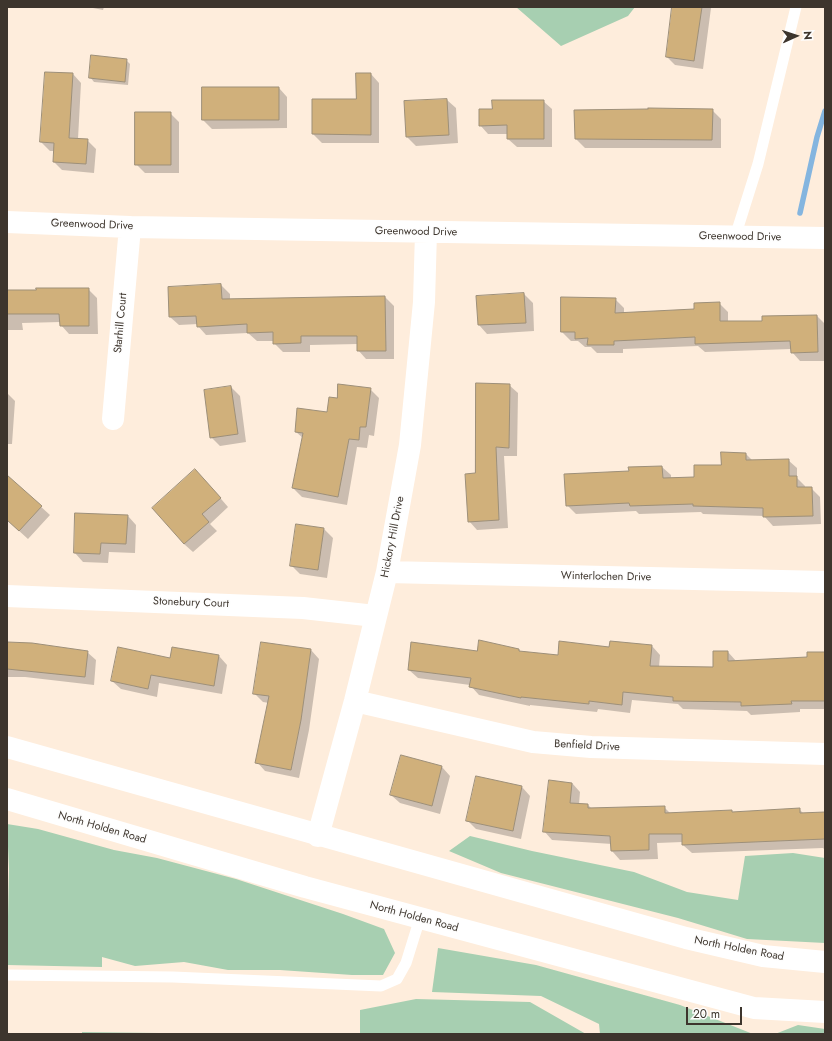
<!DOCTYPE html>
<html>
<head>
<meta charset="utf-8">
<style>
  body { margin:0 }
  #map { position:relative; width:832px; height:1041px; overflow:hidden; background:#feeddc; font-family:Jost,sans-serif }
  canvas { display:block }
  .frame { position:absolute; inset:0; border:8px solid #3d352d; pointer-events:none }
  .north { position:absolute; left:776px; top:16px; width:40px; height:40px; -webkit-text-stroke:3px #fdfdfd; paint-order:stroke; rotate:87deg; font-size:11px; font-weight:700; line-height:16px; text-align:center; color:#3d352d }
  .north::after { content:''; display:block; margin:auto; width:14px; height:18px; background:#3d352d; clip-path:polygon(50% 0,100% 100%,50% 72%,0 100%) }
  .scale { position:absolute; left:686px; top:1007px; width:56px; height:18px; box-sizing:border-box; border:2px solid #3d352d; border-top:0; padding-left:5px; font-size:12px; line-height:14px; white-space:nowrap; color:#3d352d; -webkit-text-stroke:3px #fdfdfd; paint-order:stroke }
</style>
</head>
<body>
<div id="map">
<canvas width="832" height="1041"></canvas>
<div class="frame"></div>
<div class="north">N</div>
<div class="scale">20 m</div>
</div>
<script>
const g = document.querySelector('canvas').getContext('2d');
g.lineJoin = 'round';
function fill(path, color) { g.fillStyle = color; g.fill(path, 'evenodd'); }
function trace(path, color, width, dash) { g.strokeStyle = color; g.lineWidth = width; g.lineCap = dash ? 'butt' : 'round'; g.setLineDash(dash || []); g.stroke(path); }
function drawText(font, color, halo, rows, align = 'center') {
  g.font = font + ' Jost,sans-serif'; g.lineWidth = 3; g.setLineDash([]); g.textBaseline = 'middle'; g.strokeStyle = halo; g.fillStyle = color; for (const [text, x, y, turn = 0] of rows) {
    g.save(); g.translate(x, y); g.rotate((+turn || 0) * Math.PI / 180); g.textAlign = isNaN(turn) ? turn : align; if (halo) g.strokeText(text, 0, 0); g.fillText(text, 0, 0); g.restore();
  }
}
fill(new Path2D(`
  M516,7h119l-7,9 -67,30z
  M7,824l31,5 76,21 43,8 79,21 107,35 41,15 11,24 -12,22h-31l-72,-5h-52l-44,-8 -49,4 -33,-9v10l-95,-2 2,-96z
  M470,836l62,15 102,21 53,20 51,8 7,-44 48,-3 32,5v85l-78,-4 -69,-21 -177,-45 -52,-22z
  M438,948l98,17 144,40 73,29h-153l-1,-10 -58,-28 -109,-4z
  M416,999l114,3 56,32h-226v-24z
  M798,1025l27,4v5h-50z
  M82,1032l77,1v1h-77z`), '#a7cfb1');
fill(new Path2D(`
  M88,7h16l-1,3z
  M673,7l38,1 -8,61 -28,-4 -8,-8z
  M126,60l4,4 -2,21 -34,-3 -4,-5z
  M73,74l8,9 -3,56 9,1 9,9 -2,24 -32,-3 -8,-8v-11h-4l-9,-9z
  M371,74l8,9v60h-57l-9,-9 44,-34z
  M279,88l8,9v31l-75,1 -9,-9z
  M447,100l9,8 2,35 -42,3 -9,-9 -2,-35z
  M543,101l9,8v38h-35l-9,-8v-5h-20l-8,-9 13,-15z
  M712,110l9,9v29h-136l-9,-9z
  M170,113l9,9v51h-34l-9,-9z
  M221,285l9,9v6l155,-3 9,9v53h-28l-8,-9v-6l-48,1v7h-27l-9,-9v-2h-17l-9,-8 -42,2 -8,-9v-2l-19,1 -9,-8z
  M88,289l9,9 1,36h-29l-8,-9v-3l-39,1 1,7h-16v-39z
  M524,294l9,9 1,28 -47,3 -8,-9z
  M615,299l9,9v5l71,-3 24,-7 9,9v10h35l54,-6 8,8v37h-25l-8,-9 -1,-3 -86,3 -7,-6 -75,3v4h-26l-6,-6h-6l-7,-6h-7l-9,-9z
  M509,385l9,8 -1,63h-13l4,72 -31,2 -8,-9 7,-47z
  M231,387l9,9 6,46 -26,4 -9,-9z
  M370,389l9,9 -5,38 -5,-1 -2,13 -10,-1 -10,58 -45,-8 -9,-9 10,-50 -7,-6 32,-19 9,-14z
  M7,393l8,8 -3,43h-5z
  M722,453l24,1 7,7 35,-1 9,8v10l8,8v2h6l9,9 1,27 -48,2 -9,-10 -61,-2 -2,-2 -62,2 -3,-3 -60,3 -9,-9 63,-33 -1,-4 33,-1 9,8v4l24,-1 27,-12z
  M7,476l43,39 -22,24 -21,-19z
  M204,479l24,28 -18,17 7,7 -24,21 -9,-8z
  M128,516l8,9 -1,28 -26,-1 -1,11 -25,-1 -8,-9z
  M297,525l27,4 9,9 -6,40 -27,-4 -9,-9z
  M7,643l80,9 9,8 -2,25 -69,-8h-18z
  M652,646l8,9 -1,12 55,1 14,-16 9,10 71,-4 17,-5v56h-25v3l-49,3 -4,-4 -64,-2 -5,-5 -46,-4 -2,13 -32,-4 -1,3 -67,-7v1l-51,-11 -9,-10 -52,-7 -9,-8 69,-18 41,-2 2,2 37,4 52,-7z
  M311,650l8,9 -10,71 -10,48 -34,-7 -8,-9 12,-59 -6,-1 -9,-9z
  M219,656l8,9 -5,29 -63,-11 -2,14 -36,-8 -9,-8 59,-22z
  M442,767l8,9 -10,38 -40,-11 -9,-8z
  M572,783l8,9 -1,12 9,1 4,4 72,-2 7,7 60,-3 2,2 66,-4 5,5 21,-1v37l-2,-2 -131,5 -9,-8v-3l-26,1 1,16 -38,1 -8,-9v-7l-60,-4 -8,-9z
  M522,787l8,9 -9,43 -45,-10 -9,-9z`), '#0003');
trace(new Path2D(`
  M800,213l17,-76 8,-26`), '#84b5df', 5.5);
const building = new Path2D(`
  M672,7h30l-8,54 -28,-4z
  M91,55l36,4 -2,23 -36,-4z
  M45,72l28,1 -4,65 19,1 -2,25 -33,-2 1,-19 -14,-1z
  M356,73h15v62l-59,-1v-35h44z
  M202,87h77v33h-77z
  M447,99l2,36 -43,2 -2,-36z
  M492,100h52v39h-37v-14l-28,1v-17h13z
  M648,108l65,1 -1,31 -137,-1 -1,-29 74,-1z
  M135,112h36v53h-36z
  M221,284l1,15 163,-3 1,55h-29v-15h-56v7l-28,1v-12l-26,1v-9l-50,3 -1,-11 -27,1 -1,-30z
  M36,288h53v38h-29l-1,-12h-52v-24h29z
  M524,293l2,30 -48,2 -2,-29z
  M561,297l55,1 -1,15 79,-4v-6l26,-1v19h42v-5l55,-1 1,37 -27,1 -1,-12 -95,3v-7l-81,4v4h-27l1,-7 -13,1v-7h-14z
  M476,383l34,1 -1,64 -13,-1 3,73 -31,2 -3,-48 10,-1z
  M338,384l33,4 -5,39h-6l-1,13 -10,-1 -11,58 -46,-9 11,-55 -8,-1 2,-24 30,4 2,-15 8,1z
  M231,386l7,48 -28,4 -6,-48z
  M721,452l25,1v7l43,-1v17h8v11h15l1,29 -50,1v-9l-70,-2v-2l-63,2 -1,-3 -63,3 -2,-32 65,-3 -1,-4 34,-1 1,12 31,-1v-12h27z
  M195,469l26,29 -19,16 7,8 -25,22 -32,-36z
  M7,475l35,31 -23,25 -12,-11z
  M75,513l53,2 -2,29 -25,-1 -1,11 -26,-1z
  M296,524l28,4 -6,42 -28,-4z
  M479,640l40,9v2l39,4 1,-14 50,6 1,-6 42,4 -2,21 63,1v-16h15v10l79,-4v-5h18v49h-34l1,3 -51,2v-4l-68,-1v-4l-50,-5 -1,13 -33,-4v3l-68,-7v1l-52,-11 2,-9 -63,-8 3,-28 66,9z
  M7,642l25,1 56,8 -3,26 -78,-8z
  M261,642l50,7 -10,71 -10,50 -36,-7 14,-67 -16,-2z
  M118,647l52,11 2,-11 47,8 -5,31 -63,-11 -3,14 -37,-8z
  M401,755l41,11 -10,40 -42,-11z
  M476,776l46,10 -9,45 -47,-10z
  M549,780l23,3 -2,20 18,1v4l77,-2v7l67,-3v2l68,-4v5l25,-1v27l-143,6v-11h-33v16l-38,1 -1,-15 -67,-4z`);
fill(building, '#d0b07b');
trace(building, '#9d8f79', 1);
trace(new Path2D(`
  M735,237l23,-73 38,-157
  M7,975l166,2 208,9 16,-7 9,-16 14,-45`), '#fff', 11);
trace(new Path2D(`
  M7,222l123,5 695,11
  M113,419l17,-192
  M387,572l438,10
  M7,596l296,12 72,8
  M355,701l178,41 58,5 234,7
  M318,836l37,-135 32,-129 23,-127 14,-143 2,-70`), '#fff', 22);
trace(new Path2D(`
  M7,747l679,191 77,18 62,6
  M7,799l298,88 449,121 71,4`), '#fff', 22);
drawText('11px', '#3d352d', '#fdfdfd', [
  ["Greenwood Drive",92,225,2],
  ["Greenwood Drive",416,232,1],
  ["Greenwood Drive",740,237,1],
  ["Starhill Court",121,323,-85],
  ["Hickory Hill Drive",393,537,-79],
  ["Winterlochen Drive",606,577,1],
  ["Stonebury Court",191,603,2],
  ["Benfield Drive",587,746,3],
  ["North Holden Road",102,828,16],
  ["North Holden Road",414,917,15],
  ["North Holden Road",739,949,11]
]);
</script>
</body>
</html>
